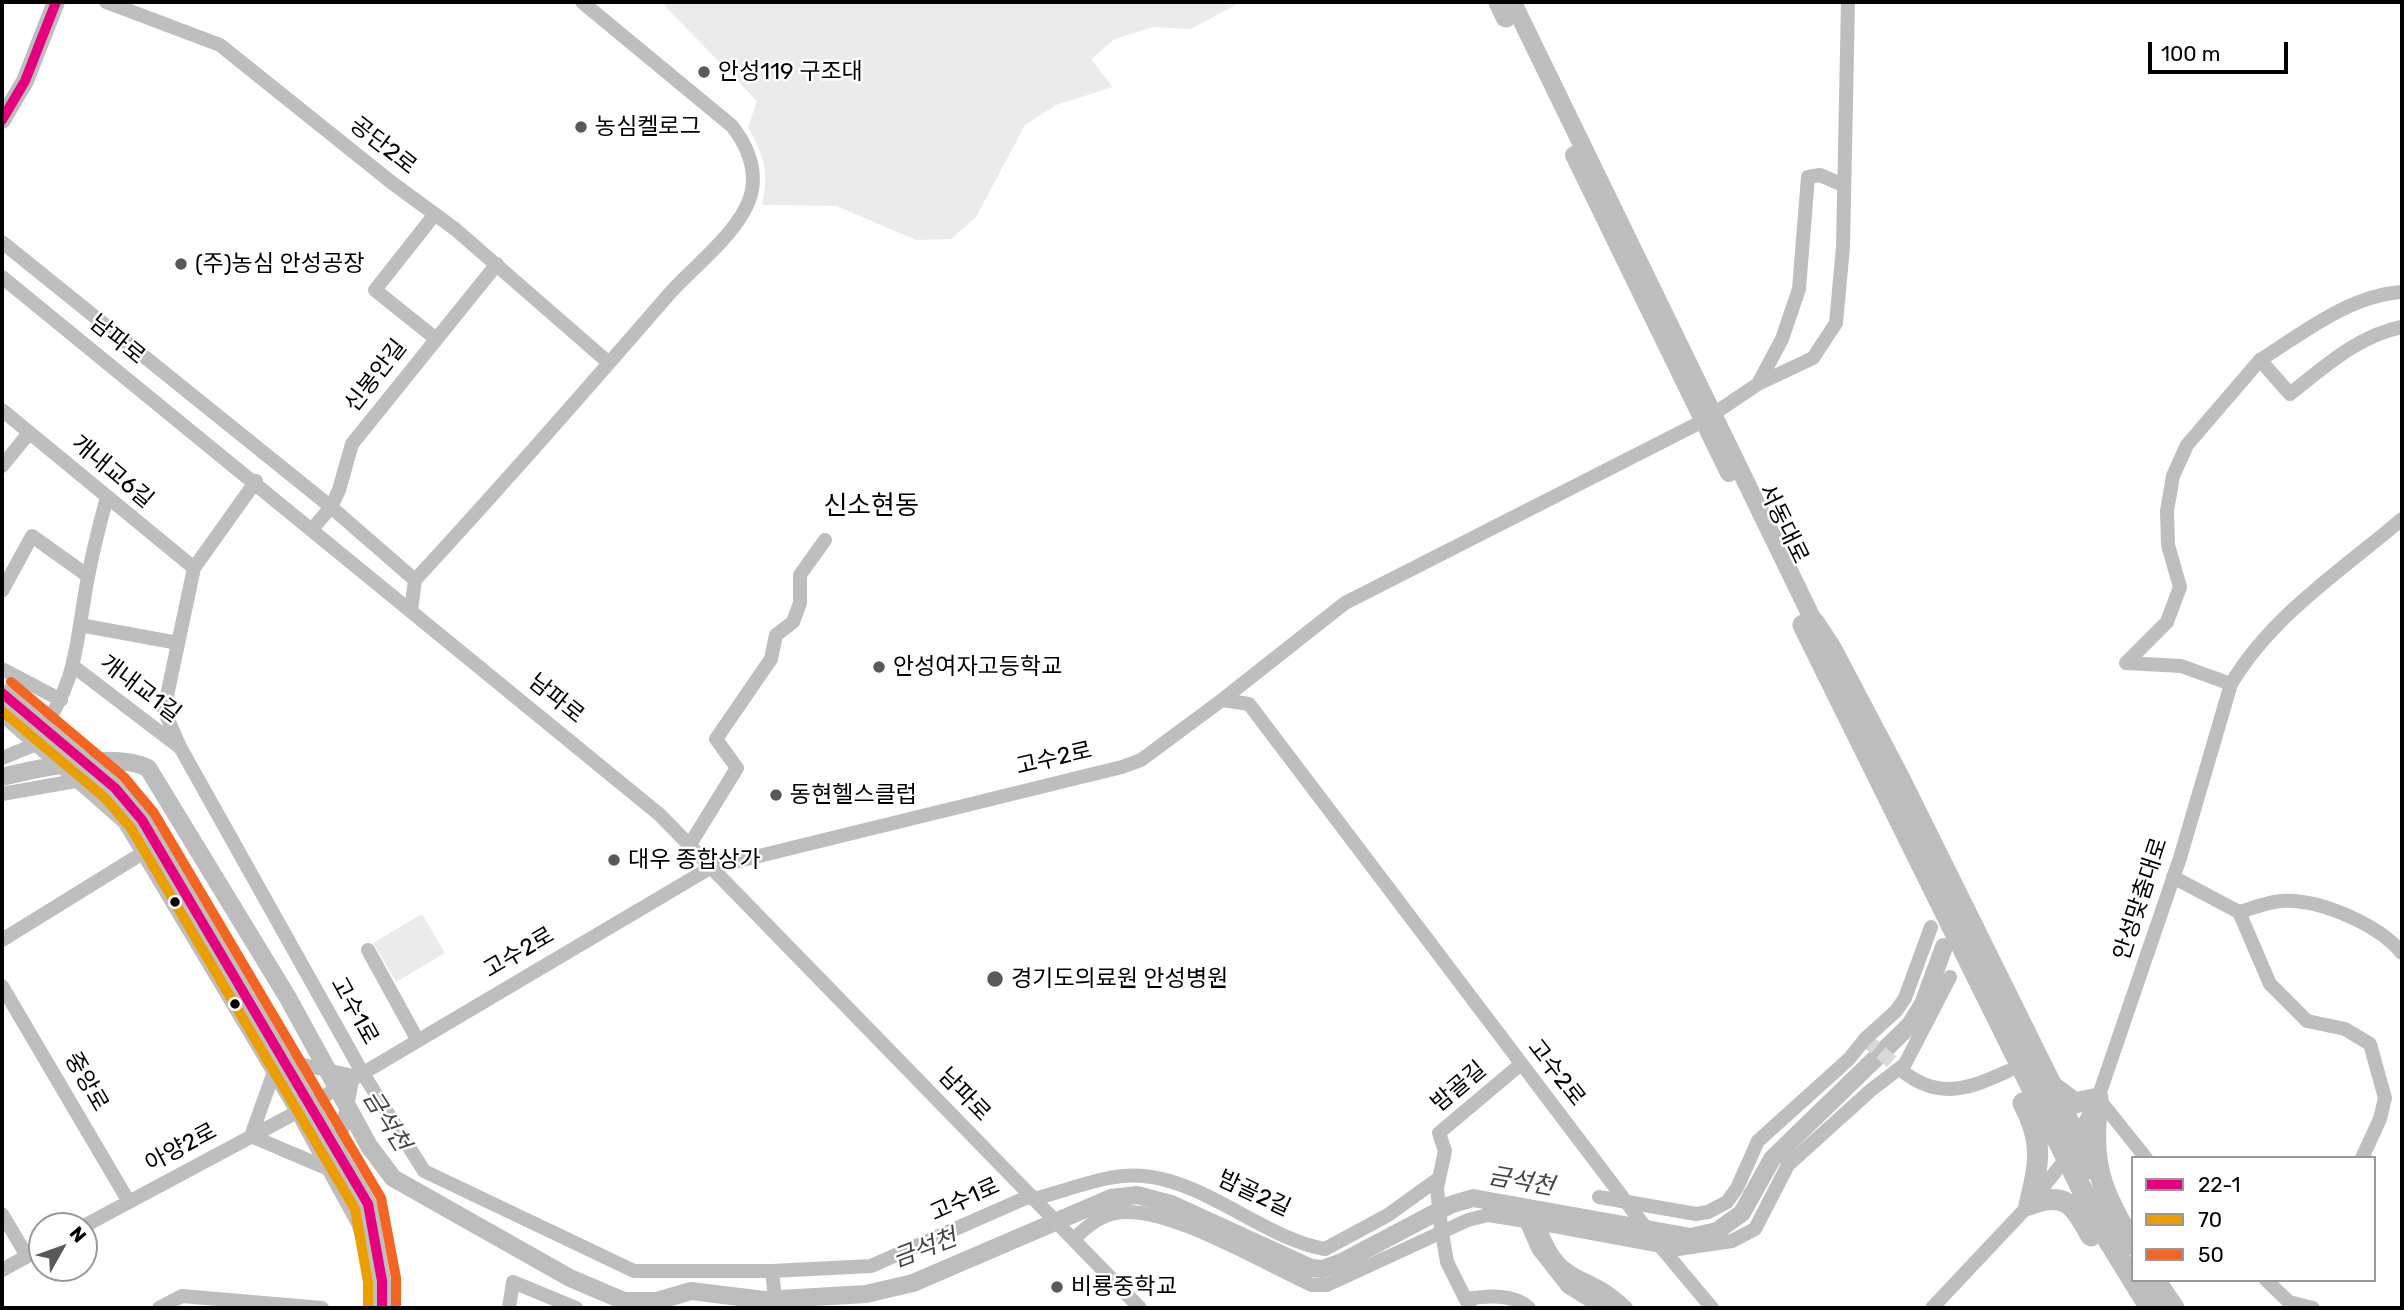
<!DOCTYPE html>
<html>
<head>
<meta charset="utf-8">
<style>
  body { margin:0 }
  #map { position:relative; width:2404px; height:1310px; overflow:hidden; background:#fff; font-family:Rubik,sans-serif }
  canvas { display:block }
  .frame { position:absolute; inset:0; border:4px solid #000; pointer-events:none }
  .legend { position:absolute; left:2131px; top:1156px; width:245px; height:126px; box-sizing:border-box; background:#fff; border:2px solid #999; margin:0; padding:9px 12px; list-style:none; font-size:21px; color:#000 }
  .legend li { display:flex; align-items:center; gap:14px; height:35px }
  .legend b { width:35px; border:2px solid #999 }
  .north { position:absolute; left:28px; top:1212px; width:70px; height:70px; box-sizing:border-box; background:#fff; border:2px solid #999; border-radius:50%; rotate:50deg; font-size:19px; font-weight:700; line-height:28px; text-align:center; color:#000 }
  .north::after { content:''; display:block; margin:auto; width:24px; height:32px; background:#595959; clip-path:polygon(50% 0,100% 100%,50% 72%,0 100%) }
  .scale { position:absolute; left:2148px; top:42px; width:140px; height:32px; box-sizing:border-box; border:4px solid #000; border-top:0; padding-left:9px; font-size:21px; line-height:24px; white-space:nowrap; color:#000; -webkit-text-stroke:5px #fff; paint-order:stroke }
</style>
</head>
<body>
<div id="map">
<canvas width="2404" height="1310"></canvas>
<div class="frame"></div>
<ul class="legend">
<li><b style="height:9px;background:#e5007d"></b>22-1</li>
<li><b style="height:9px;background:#eb9e00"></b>70</li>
<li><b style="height:9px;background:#f26522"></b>50</li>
</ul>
<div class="north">N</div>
<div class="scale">100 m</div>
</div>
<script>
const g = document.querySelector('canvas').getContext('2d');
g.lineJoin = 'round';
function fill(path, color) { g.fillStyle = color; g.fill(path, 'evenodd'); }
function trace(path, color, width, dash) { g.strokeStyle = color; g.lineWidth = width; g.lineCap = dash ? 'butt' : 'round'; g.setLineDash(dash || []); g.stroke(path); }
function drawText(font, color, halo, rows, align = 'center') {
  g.font = font + ' Rubik,"Noto Sans KR",sans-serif'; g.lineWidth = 5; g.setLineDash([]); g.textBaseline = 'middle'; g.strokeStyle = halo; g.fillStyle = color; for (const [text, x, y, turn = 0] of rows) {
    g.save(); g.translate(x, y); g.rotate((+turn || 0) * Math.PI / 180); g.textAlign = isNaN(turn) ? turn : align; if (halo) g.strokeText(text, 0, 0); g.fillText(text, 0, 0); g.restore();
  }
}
fill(new Path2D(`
  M661,2h580l-50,27 -38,-2 -38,12 -24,20 22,28 -57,18 -31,20 -49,92 -25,22 -35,1 -80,-34 -74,-1c7,-36 3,-46 -14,-78l9,-26z
  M422,914l23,39 -49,29 -23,-39z`), '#ebebeb');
trace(new Path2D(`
  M2,777c37,-9 112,-26 146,-9l140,230 81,148 24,32 177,100 54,23h33l34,-10 73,9 102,-6 47,-11 198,-85 26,-3 34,9 140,64 12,1 19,-7 108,-57 23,-7 218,39 26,-6 25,-18 30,-54 138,-134 13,-21 21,-57
  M1522,1207l18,41 29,37 37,23`), '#bdbdbd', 18);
trace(new Path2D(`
  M1865,1039l35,30`), '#d9d9d9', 14, [14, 7]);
trace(new Path2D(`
  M106,2l114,43 171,137 64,47 154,134
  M2,242l329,265 84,73
  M2,277l658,538 480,493
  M435,338l-60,-48 60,-76
  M2260,360c43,-27 90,-65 142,-68
  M1758,384l24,-45 17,-50 9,-112 12,-2 23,10
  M2,410l192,158
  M2,466l27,-33
  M256,481l-62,87 -30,142 16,37 182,325 62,99 210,100h138l99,-5 159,-70
  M313,528l18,-21 8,-17 13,-46 145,-180
  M415,580c87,-94 171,-190 255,-287 25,-28 75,-65 82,-103 4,-24 -6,-46 -20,-64l-150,-124
  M2,591l30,-55 56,40
  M411,610l4,-30
  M80,625l98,18
  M73,666l105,80
  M2,669l59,31
  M2231,684l-50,-18 -55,-3 41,-41 13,-35 -12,-42 -1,-34 6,-35 14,-31 73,-85 30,34c34,-27 69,-59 112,-67
  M1222,700l123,-97 358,-182 55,-37 55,-26 23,-35 7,-76 5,-245
  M37,735c42,-50 39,-98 51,-158 5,-27 12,-54 19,-80
  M2,758l37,-15
  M2,794l79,-14
  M689,846l48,-78 -21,-29 55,-80 5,-24 17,-13 7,-19v-28l25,-35
  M2173,877l66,35c14,-4 29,-10 42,-11 38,-3 98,24 121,52
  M2239,912l31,72 37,37 38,8 25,15 15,54 -5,21 -18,39
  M2,940l144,-89
  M368,950l49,89
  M2,986l127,216
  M286,1061l67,15
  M275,1069l-24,67 80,34
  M1900,1069c37,32 69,20 108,2
  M2098,1098l48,60
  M338,1150l15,-74
  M1599,1197l97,17 12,-2 19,-10 10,-14 21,-47 91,-82 16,-20 31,-28 9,-13 26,-71
  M1033,1199c35,-8 75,-27 111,-23 63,6 120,62 181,73l63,-34 50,-36
  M2,1214l25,42
  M1538,1223l140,26 54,-8 23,-12 33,-64 83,-75 34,-26 45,-87
  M84,1226l215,-115 411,-243 412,-101 19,-7 81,-60 27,4 406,536 57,68
  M1074,1239c14,-14 30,-27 51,-27 50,-2 138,51 187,73h15l141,-65 20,-5 50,8c22,67 49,45 88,85
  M2,1270l40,-22
  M772,1271l4,37
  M2266,1280l23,22 24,6
  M1466,1299c20,-3 47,-6 63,9
  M159,1308l23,-12 140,12
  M509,1308l4,-26 63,26
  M1470,1308l-23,-46 -6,-35 -4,-39 8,-37 -6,-18 82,-69
  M1932,1308l97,-103 35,-44 34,-63 82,-240 51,-174c41,-69 111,-114 171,-165`), '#bebebe', 14);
trace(new Path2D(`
  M1516,9l298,613
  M2,120l23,-39 31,-79
  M1574,155l155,318
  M2,693l113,95 27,32 226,384 14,77v27
  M2,712l124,109 173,290 61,112 6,19`), '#bebebe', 18);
trace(new Path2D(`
  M1499,2l7,15
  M1814,622l17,26 69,131 152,307 23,17 23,-5
  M1803,625l300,607 47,76
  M2052,1088l40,81
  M2098,1098c-7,69 1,87 35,147
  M2023,1103c21,40 16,60 6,102
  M2029,1205c37,-15 45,1 62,31
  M2155,1280l19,28`), '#bebebe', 21);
trace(new Path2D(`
  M2,120l23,-39 31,-79
  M2,693l113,95 27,32 226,384 14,77v27`), '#e5007d', 10);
trace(new Path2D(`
  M2,711l103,87 26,30 224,381 13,73v26`), '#eb9e00', 10);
trace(new Path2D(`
  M11,682l113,95 30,36 227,385 15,80v30`), '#f26522', 10);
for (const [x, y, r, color] of [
  [704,72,7,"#595959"],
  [581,127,7,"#595959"],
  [181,264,7,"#595959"],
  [879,667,7,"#595959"],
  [776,795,7,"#595959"],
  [614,860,7,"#595959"],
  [175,902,6,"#000"],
  [995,979,9,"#595959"],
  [235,1004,6,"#000"],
  [1057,1287,7,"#595959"]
]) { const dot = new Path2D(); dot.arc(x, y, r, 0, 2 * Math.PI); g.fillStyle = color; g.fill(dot); trace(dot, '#fff', 2.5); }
drawText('23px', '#000', '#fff', [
  ["안성119 구조대",718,72],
  ["농심켈로그",595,127],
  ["(주)농심 안성공장",195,264],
  ["안성여자고등학교",893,667],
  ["동현헬스클럽",790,795],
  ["대우 종합상가",628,860],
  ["경기도의료원 안성병원",1011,979],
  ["비룡중학교",1071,1287]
], 'left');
drawText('23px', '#000', '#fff', [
  ["공단2로",383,146,38],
  ["남파로",117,340,39],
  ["신봉안길",376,376,-52],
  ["개내교6길",112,472,40],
  ["서동대로",1783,524,64],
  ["개내교1길",140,689,37],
  ["남파로",556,699,39],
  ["고수2로",1054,759,-13],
  ["안성맞춤대로",2141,899,-72],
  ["고수2로",519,953,-30],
  ["고수1로",354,1011,61],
  ["고수2로",1556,1073,52],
  ["중앙로",86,1082,60],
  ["밤골길",1459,1087,-40],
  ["남파로",964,1095,46],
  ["아양2로",181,1148,-28],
  ["밤골2길",1254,1194,25],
  ["고수1로",965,1200,-24]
]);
drawText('italic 24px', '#424242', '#fff', [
  ["금석천",386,1121,58],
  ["금석천",1521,1182,10],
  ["금석천",925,1249,-21]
]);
drawText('26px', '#000', '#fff', [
  ["신소현동",871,506]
]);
</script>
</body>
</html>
